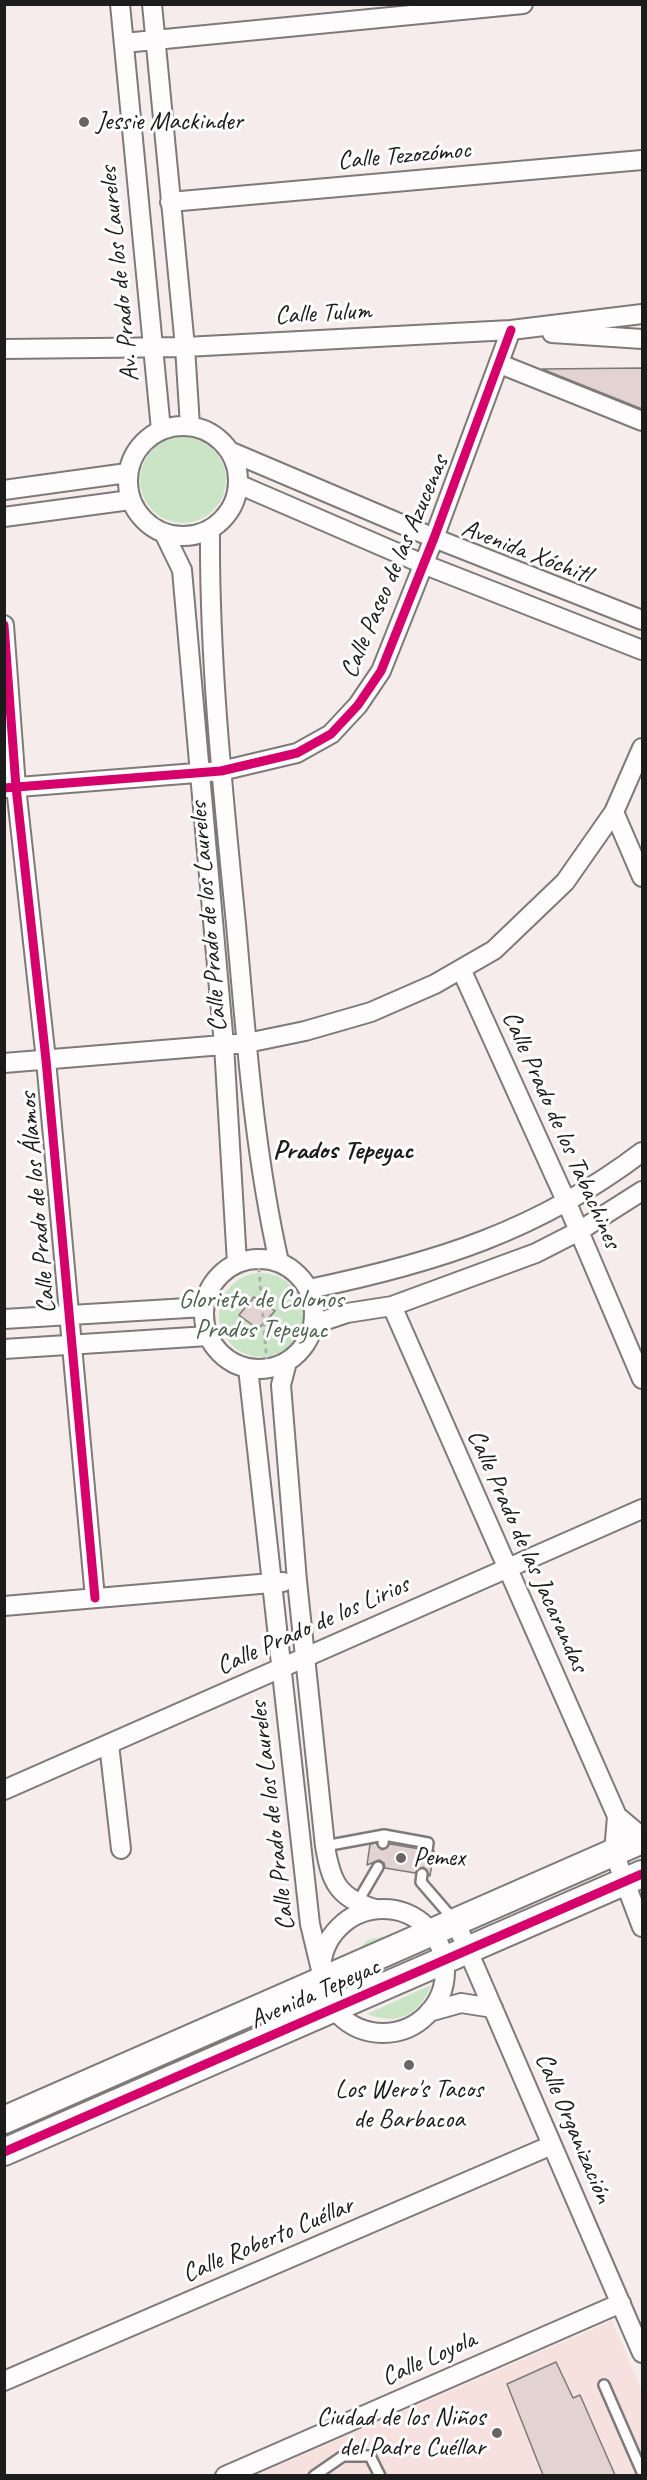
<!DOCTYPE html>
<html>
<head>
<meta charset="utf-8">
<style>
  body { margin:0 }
  #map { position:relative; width:647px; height:2480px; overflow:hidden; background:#f6eceb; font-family:Caveat,sans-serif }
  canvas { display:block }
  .frame { position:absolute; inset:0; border:6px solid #1c1c1c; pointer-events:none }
</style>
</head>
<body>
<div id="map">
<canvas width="647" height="2480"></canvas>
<div class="frame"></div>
</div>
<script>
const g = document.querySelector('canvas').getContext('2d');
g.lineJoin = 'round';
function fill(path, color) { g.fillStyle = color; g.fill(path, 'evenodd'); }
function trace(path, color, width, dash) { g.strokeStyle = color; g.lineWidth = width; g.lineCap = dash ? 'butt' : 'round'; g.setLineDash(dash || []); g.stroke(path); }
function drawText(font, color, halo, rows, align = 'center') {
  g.font = font + ' Caveat,sans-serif'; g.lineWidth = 6; g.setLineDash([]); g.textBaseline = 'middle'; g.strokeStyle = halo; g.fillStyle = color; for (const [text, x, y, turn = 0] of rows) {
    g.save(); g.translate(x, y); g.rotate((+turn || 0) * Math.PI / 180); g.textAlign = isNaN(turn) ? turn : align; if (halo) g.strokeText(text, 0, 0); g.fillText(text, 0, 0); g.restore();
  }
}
fill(new Path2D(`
  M612,2321l30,70v84l-388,1z`), '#f6e1df');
fill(new Path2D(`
  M140 480a43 43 0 1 1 86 0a43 43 0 1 1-86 0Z
  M219 1315a42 42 0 1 1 84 0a42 42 0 1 1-84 0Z
  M393,1934l13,4 -54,17 16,-15z
  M431,1985c-10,30 -35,41 -64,29z`), '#c9e5c5');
const building = new Path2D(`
  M642,368v41l-100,-40z
  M254,1297l21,14 -15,16h-5l-16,-12z
  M376,1843l6,7 8,-6 30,5 7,8 7,-6 -4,25 -7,-9 -8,6 -30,-5 -1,-5 -5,-3 -12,5 3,-21z
  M556,2362l17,36 7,-3 35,80h-72l-36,-91z`);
fill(building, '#e2d2d2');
trace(building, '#7e7a79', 1.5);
const lane = new Path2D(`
  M383,1843l1,-8 44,8 -1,7
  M325,1846l59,-11
  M422,1874l-1,8 32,37
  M357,1903l21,-36
  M604,2385l38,87
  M314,2476l29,-20h27l10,20`);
const street = new Path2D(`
  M120,4l41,426
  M152,4l33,343 5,79
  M124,43l399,-39
  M170,202l472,-42
  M552,333l90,6
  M4,349l181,-2 326,-17 131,-16
  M500,364l142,57
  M128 481a55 55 0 1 1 110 0a55 55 0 1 1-110 0Z
  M229,451l205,87 208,82
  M238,484l185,80 219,86
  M4,490l123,-17
  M4,517l126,-17
  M210,529c-1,132 13,264 26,395 10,113 18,227 43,338
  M164,533l18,37 42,475 13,218
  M4,625l12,162 30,273 49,538
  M6,788l215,-17 76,-18 34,-19 27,-29 23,-34 53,-133 77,-208
  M614,812l28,65
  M461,969l106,234 75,176
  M4,1063l243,-20 58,-12 66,-19 64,-28 59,-34 71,-68 49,-70 28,-64
  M204 1314a55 55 0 1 1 110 0a55 55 0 1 1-110 0Z
  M309,1289c126,-26 229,-58 333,-137
  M392,1306l225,510 25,21
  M4,1319l200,-12
  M314,1324l33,-11 45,-7 144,-53 43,-22 63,-40
  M4,1349l204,-13
  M287,1362l-6,23 16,196 28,265c6,36 13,52 50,63
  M248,1368l62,556 11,46
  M4,1606l279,-24
  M109,1744l12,105
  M4,1790l638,-281
  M617,1816l-3,37 28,74
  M321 1971a62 62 0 1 1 124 0a62 62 0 1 1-124 0Z
  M456,1923l186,430
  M429,2012l32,-9 32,5
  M4,2381l548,-236
  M225,2476l396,-173`);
const secondary = new Path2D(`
  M4,2120l638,-280
  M4,2152l638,-278`);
trace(lane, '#7e7a79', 14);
trace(street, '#7e7a79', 22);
trace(secondary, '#7e7a79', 30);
trace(new Path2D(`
  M258,1259l9,105`), '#b0afaf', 3, [4.5, 4.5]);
trace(lane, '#fefcfc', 9);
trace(street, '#fefcfc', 18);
trace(secondary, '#fefcfc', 26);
trace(new Path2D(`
  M4,625l12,162 30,273 49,538
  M4,788l217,-17 76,-18 34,-19 27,-29 23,-34 53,-133 77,-208
  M4,2152l638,-278`), '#d6006c', 9);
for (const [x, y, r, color] of [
  [84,122,6,"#686564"],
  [401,1858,6,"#686564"],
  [409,2065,6,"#686564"],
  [497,2433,6,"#686564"]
]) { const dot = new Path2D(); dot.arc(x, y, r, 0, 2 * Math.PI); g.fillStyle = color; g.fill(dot); trace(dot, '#fff', 2); }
drawText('26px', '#1c1c1c', '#fff', [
  ["Jessie Mackinder",96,122],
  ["Pemex",413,1858],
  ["Los Wero's Tacos",409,2090,"center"],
  ["de Barbacoa",409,2120,"center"],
  ["Ciudad de los Niños",485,2418,"right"],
  ["del Padre Cuéllar",485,2448,"right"]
], 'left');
drawText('26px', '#1c1c1c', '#fff', [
  ["Calle Tezozómoc",404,156,-5],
  ["Av. Prado de los Laureles",120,274,-96],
  ["Calle Tulum",323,314,-3],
  ["Avenida Xóchitl",526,552,21],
  ["Calle Paseo de las Azucenas",395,567,-67],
  ["Calle Prado de los Laureles",209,917,-95],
  ["Calle Prado de los Tabachines",561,1130,66],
  ["Calle Prado de los Álamos",38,1203,-95],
  ["Calle Prado de las Jacarandas",527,1551,66],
  ["Calle Prado de los Lirios",313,1626,-24],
  ["Calle Prado de los Laureles",273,1816,-97],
  ["Avenida Tepeyac",315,1994,-24],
  ["Calle Organización",573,2128,67],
  ["Calle Roberto Cuéllar",268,2240,-23],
  ["Calle Loyola",429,2359,-24]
]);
drawText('26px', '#4c614c', '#fff', [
  ["Glorieta de Colonos",261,1300],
  ["Prados Tepeyac",261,1330]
]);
drawText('bold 27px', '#1c1c1c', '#fff', [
  ["Prados Tepeyac",343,1151]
]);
</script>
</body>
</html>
